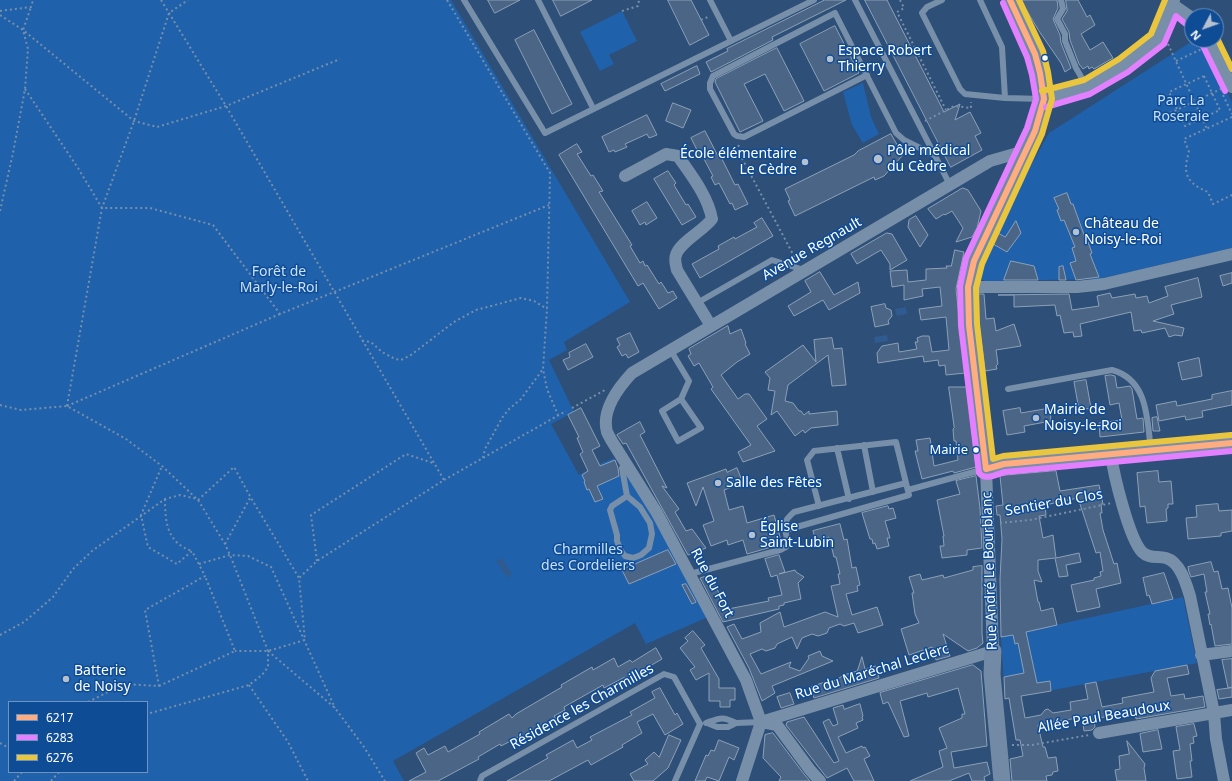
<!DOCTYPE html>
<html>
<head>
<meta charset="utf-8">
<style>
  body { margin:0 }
  #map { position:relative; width:1232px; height:781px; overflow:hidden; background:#2e4f77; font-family:"Noto Sans",sans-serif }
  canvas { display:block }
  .legend { position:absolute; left:8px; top:701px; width:140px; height:72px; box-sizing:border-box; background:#0f4c96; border:1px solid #6f94c0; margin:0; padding:5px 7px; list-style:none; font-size:12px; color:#fff }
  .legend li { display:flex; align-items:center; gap:8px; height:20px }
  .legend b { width:20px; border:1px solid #6f94c0 }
  .north { position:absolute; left:1184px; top:8px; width:40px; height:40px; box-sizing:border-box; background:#0f4c96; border:1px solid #6f94c0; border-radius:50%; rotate:229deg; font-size:11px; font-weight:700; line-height:16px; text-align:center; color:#fff }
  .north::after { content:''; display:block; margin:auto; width:14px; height:18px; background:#b6c1cf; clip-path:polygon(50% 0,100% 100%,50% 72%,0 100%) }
</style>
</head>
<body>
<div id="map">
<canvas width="1232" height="781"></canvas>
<ul class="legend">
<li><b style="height:5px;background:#ffac80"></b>6217</li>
<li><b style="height:5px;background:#e280ff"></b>6283</li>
<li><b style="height:5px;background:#eac53e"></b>6276</li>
</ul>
<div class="north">N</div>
</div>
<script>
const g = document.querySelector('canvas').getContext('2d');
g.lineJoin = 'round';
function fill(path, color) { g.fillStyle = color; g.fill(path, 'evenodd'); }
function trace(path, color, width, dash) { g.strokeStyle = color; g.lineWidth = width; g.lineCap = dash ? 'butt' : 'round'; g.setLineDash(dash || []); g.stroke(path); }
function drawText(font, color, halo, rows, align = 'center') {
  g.font = font + ' "Noto Sans",sans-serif'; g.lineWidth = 3; g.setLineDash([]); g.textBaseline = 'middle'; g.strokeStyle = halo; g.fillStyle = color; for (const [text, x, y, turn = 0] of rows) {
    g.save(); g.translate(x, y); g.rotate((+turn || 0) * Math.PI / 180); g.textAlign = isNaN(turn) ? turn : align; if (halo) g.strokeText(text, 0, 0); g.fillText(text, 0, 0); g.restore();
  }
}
fill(new Path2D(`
  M0,0h451l179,302 -66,40 3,8 -18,10 25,52 -23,12 28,51 18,-10 17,-7 6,17 7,-3 26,40 55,105 -62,27 -11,-21 -242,138 11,20h-404zM9,702h138v70h-138z
  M622,11l15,30 -28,14 5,9 -14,7 -20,-39z
  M1194,40h8l30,62v146l-133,31 -113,2 -9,-3 33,-75 39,-70z
  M863,83l8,34 8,17 -16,9 -11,-18 -9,-33z
  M1183,597l14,66 -192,36 -4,-62z`), '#2061ac');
fill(new Path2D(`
  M906,307l1,7 -10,2 -2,-7z
  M887,335l1,6 -13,2 -1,-6z
  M502,558l10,16 -5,4 -11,-17z`), '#305b90');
const building = new Path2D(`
  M488,0h32l-25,13z
  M553,0h39l-31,16z
  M668,0h23l18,35 -19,10z
  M825,0h21l-74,37 1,3 -62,32 -5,-10 22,-11 -1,-2z
  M865,0h22l57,112 16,-8 -5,16 15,-8 11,21 -6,3 7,14 -31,17z
  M1021,0h36l1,8 -5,11 7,16 1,8 10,25 -6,4 -4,-9 -22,-32z
  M1066,0h12l9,17 3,-2 5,10 -14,9 9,16 13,-8 10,16 -19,11 -2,-2 -3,2 -1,-3 -5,3 -4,-5 -9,-24 -1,-8 -7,-13 5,-8z
  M835,26l24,47 -35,18 -24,-47z
  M534,30l38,74 -20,10 -37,-74z
  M777,48l27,53 -20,10 -19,-37 -21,10 19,37 -23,11 -25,-50 1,-3z
  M697,66l3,8 -35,17 -4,-7z
  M673,103l18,7 -8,18 -17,-7z
  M647,115l10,20 -8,3 -2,-4 -22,10 2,3 -12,5 -1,-2 -5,2 -7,-15z
  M705,131l14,27 2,-1 14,28 3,-1 10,20 -13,6 -3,-7 -2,1 -11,-21 -4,2 -4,-8 2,-1 -10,-19 -4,2 -4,-8 2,-1 -6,-12z
  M891,134l12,21 -19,21 -9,4 -1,-3 -79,39 -7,-15 2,-1 -5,-11 69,-34 4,-4z
  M577,144l5,8 -5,2 14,22 2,-1 10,16 -4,1 33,53 -2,1 10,17 3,-2 2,5 2,-1 12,19 2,-2 7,11 5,-2 4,7 -18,11 -16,-26 -5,3 -79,-131z
  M668,171l8,12 -2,2 12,20 2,-1 8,13 -14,8 -28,-46z
  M963,188l5,2 13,21 -4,17 -5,9 -16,5 7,-14 -11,-17 -7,4 -1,-1 -8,5 -8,-10z
  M1067,193l4,11h2l14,39 1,-1 4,11 -2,1 9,23 -23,3 -6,-17 6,-2 -4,-13 3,-1 -11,-27 -3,1 -4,-11 2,-1 -5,-11z
  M647,202l10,16 -11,7 -1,-3 -5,3 -8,-14z
  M916,216l12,19 -8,12 -12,-20 1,-7z
  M762,218l11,18 -73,42 -8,-14 27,-15 -1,-3 16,-9 1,2 22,-12 -3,-4z
  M1016,221l5,12 -14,19 -14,-8 5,-11 7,4z
  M887,233l5,1 15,26 -17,10v-6l-9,-14 -24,14 -6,-10z
  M955,250l9,2 -8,37 9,84 -19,2 -1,-10 -6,1 -1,-6 -14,2 -1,-6 -45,7 -1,-10 5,-7 16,-3 1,9 18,-3 -2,-7h3l-1,-4 5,-2h7l3,16 17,-2 -3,-33 -25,3 -2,-11 23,-3 -2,-19 -18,2 1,7 -19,4v-15l-12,2 -2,-16 17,-1 1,12 18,-2v-11l21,-1 -1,-2h5z
  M1011,261l23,5 4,14h-34z
  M1063,266l3,14h-7v-13z
  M820,272l14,23 24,-13 2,11 -31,17 -6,-10 -29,16 -6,-10 23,-14 -6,-11z
  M1232,273v10l-9,3 -3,-10z
  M1198,278l4,19 -31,8 3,9 -21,7 31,7 -2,8 -7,-1 -6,2 -4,-9 -23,5 -1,-3 -7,1 -3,-19 -51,12 2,12 -8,1 -1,-5 -9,1 -4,-18 -3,1 -2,-11 -41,2v-12h-16l71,-1 3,16 27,-4 -2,-10 13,-3 2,5 23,-4 1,4 11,-2 2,7 19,-7 -3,-9z
  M978,294h6l2,25 8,-1 2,13 18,-7 7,22 -25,4 2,14 -2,2 1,3 -12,2 -6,-47z
  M885,304l1,4 5,2 1,6 -4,5 1,3 -14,3 -4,-20z
  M728,326l2,8 11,-5 5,14 -1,1 5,10 -13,8 -16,13 17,24 7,-5h4l18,25 -10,7 18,25 -32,11 -5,-10 13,-7 -40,-56 2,-2 -14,-24 -5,3 -6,-10 3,-2 -2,-5z
  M630,333l9,19 -11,6 -2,-4 -4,2 -5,-9 3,-2 -3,-6z
  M832,338l2,11 8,-1 4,37 -14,1 -4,-31 -40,30 -3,16 8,2 6,8h2l3,4 5,-4v3l28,-3 1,14 -27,3 -6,5 -2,-3 -8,6 -18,-25 -6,4 4,-24 -7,-1 2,-12 -5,-6 38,-27 13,17 -2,-22z
  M586,344l7,13 -25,13 -5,-10 7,-3 -1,-4z
  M1199,358l3,18 -20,4 -4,-17z
  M1111,375l4,1 2,12 13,-2 2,3 5,30 6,-1 1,14 -44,5 -1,-14 23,-3 -3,-17 -9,2 -5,-29z
  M1086,380l5,28 -12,2 -5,-28z
  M949,387h18l9,80 -22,6 -1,-2 -31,8 -7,-28h3l-2,-11 14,-2 4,28 24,-6 -2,-19h-2l-1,-12 1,-1z
  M1232,391v14l-30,6 1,6 -17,3 -1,-4 -26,5 -3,-16 20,-4 1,5 35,-7v-4z
  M581,408l19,38 -8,4 8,16 15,-6 3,8 1,8 -22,10 6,13 -8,3 -6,-13 -2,1 -3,-8 1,-1 -3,-6 6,-4 -8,-17 3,-2 -6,-14 2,-1 -11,-22z
  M1020,408l1,5 29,-5 1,13 -27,5 1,6 -18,3 -4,-24z
  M1157,417l3,14h-7l-1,-13z
  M640,422l5,10 -5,3 27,53 -5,-2 17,23 -4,3 11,19 6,-2 14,19 -18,7 -62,-112 -3,1 -6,-9z
  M737,468l4,10 -3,4 -7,3 1,2 -8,3 5,20 14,-4 4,17 27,-8 8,29 -35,10 -4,-14 -15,5 -1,-5 -16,6 -8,-21 11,-4 -11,-34 -7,19 -9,-23 39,-14 1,3z
  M1056,471l4,20 39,-6 4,19h-2l1,9h-2l3,17 11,34 3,-1 4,20 -25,6 4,18 -23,5 -6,-27 23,-5v-2l7,-2 -1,-4 3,-1 -3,-19 -4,1 -18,-55 -33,7 1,10 -7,1 4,22 10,-3 3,23 23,-5 2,9 -15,3 2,11 -9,1 -4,-19 -17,2v11l4,11 -8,-2 4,22h1l2,9 12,-3 4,17 -31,7 11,51 13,-2 1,10 -30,5 4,22 16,-3 4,-5 3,-1 5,4 18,-3 -1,-8 18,-3 -3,-15 11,-2 6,25 21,-4 -1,-5 32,-6 -3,-14 4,-7 32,-6 2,9 -22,4 4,18 13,-2 1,5 18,-3 2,11 -69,12 -1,-8 -41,8 1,8 -3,3 -8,1 -2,-14 -44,8 5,22h2l3,11 8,-1 2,14 -5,1 -1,3 -6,1 1,5h-35l-2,-22 13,-3 -3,-16h-4l-7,-42 -4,1 -1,-22 20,-4 -6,-30 -3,1 -2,-9 -12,2 -1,-58 2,-40 -2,-24h-3l-1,-9 7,-1 -3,-29z
  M1158,471l1,11 12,-1 2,23h-5v4l-2,1 1,12 -20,2 -2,-17 -5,1 -3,-34z
  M976,476l4,32 2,40 -15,2v5l-25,3 -2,-12h4l-1,-10h1l-7,-36 23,-6 -4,-13z
  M1218,504l1,7 13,-1v21l-11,2v3l-33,3 -2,-21 11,-1 -1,-11z
  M888,506l1,3 4,-1 3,10 -11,3 5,17h-3l2,8 -12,3 -2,-6 -2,1 -1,-5h-2l-8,-26z
  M840,524l4,16 3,-1 5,29 4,-1 4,18 -3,1 1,5 -12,3 6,21 25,-8 6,18 -25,8 -4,-10 -10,3 -4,-2 -11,4 -2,5 -9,3 -6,-2 -10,4 -5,11 -5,-12 -15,7 -2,4 -9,3 -4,-2 -12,5 11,20 30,-12 -2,5 11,4 9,-13 -1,-2 12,-5 2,5 11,5 -61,25 3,7 -13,8 -13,-33 -22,-41 7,-3 8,15 19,-7 -1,-9 20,-11 4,15 41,-15 13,5 -7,-31 9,-2 -2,-10h2l-4,-17h-2l-5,-20 -13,4 -3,-10z
  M668,550l8,14 -47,20 -7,-14z
  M779,555l6,17 -6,2 16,-4 1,2 8,5 -6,6 3,16 -17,4v2l-5,1v3l-56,13 -23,-44 9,-3 19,34 41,-8 -1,-3 14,-3 -5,-20 -6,2 -6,-18z
  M1211,562l3,10 4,-1 4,18 6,-1 4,20v36l-17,2 -4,-22 -1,1 -2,-11h2l-5,-22h2l-3,-18 -13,3 -2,-5 -1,-5z
  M982,566v68l1,9 -6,5 -9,3 -25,-17 7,22 -14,4 -4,-13 -23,8 -8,-26 18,-6 -4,-9 -3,-21h2l-5,-16 11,-3 2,6 21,-5 1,3 29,-8v-3z
  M1164,573l9,26 -21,5 -3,-9 -2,1 -4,-18z
  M686,584l10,18 -4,2 -10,-19z
  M693,631l12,14 -4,3 18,31v9h16v12h-5v7h-10v-6h-11v-28l-13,7 -6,-10 5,-3 -15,-19 8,-7 -3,-3z
  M656,648l6,11 -36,21 -1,-3 -21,11 -1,-3 -39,22 1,3 -11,6 2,3 -33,18 -1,-2 -21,11 -1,-2 -22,13 1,2 -41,22h-29l17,-9 -10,-19 8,-5 4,7 17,-9 3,6 32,-18 -1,-2 30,-18 3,4 4,-4 46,-27 -1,-2 31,-18 1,3 21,-12 4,9 12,-7 2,2z
  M862,657l3,12 11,-3 3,12 -65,20 -4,-11 18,-6 1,3 15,-9 13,-4z
  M1232,659v28l-4,1 -6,-28z
  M973,665l8,6 6,75 -36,6 3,16 33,-6 3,12 -6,3 1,4h-13l-3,-8 -20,8h-39l33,-14 -4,-16 8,-3 -8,-20 23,-10v-4h3l-7,-26 -30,9 -1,-4 -27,8 9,35 -5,1 -16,-35 -5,2 -3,-11z
  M660,688l15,27 2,-2 6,11 -18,11 -12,-21 -16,8 5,11 -20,12 1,2 -32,18 -3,-5 -39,21h-42l41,-23 -2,-3 27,-15 4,8 15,-8 -2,-3 42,-22 -2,-3 25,-14 -3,-6z
  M1232,688v9l-13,2 -2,-9z
  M790,693l4,11 -13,4 -4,-11z
  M860,704l3,12 -1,1 1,3 -7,3 2,5 -20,9 8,16 16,-7 1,2 2,-1 5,9 -6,3 10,22h-20l-7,-13 -20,10 -41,-53 1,-3 17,-5 30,46 5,-2 -16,-39 6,-3 4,7 5,-2 -5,-16 10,-3 1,4z
  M1194,724l3,12 -4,1 1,6 -4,1 2,17h-2l2,16 -15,2 -4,-28 7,-1 -4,-23z
  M1158,730l4,19 -19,3 -3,-18z
  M773,733l31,41 6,7h-31l2,-4 -18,-19 2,-23z
  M669,735l12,5 -13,28 -15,13h-19l-4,-7 18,-10 -3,-4 9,-8 5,5z
  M719,740l20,8 -5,12 -5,-3 -10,24 -12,-4 -2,4h-10l11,-26 2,1 3,-6 3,1z
  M1127,741l18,23 -1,4 2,13h-29l-2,-11 5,-1 -1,-13 10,-2z`);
fill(building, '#4a6585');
trace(building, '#8ca0b7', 1);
trace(new Path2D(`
  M161,0l65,106 218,374 -127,81 -18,17
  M447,0l103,173 -3,136 -4,60 4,20 11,26
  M900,0l4,8 -7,4 49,98
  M0,11l31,-4 2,-7
  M622,11l16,-5 1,-6
  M0,15l23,15 111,91 23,6 69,-21 114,-47
  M701,20l9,-4
  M1168,44l39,85
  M1176,61l26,-12
  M1204,76l16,34 -35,16 -16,-34z
  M25,89l53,79 24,40h48l63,17 67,89 269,-109
  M1223,95l9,19
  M1170,113l51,-24
  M1232,117l-48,22 5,13c-7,22 -2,31 19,40l5,12 19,-9
  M925,121l29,-15 17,2v-6
  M739,145l-2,4 58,109
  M0,211l13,-58 12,-64 3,-40 -5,-19 8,-23
  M362,341l9,1 11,10 13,7 6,1 10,-5 43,-33 22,-12 45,-12 13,3 13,8
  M0,405l21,5 46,-4 59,33 36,27 36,34 27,44 5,11 38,96v16l-6,8 -13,10 -102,29
  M67,406l35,-198 32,-87 35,-108 19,-13
  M67,406l213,-92
  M572,408l33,-18
  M483,458l2,-9 17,-31 7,-9 12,-10 22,-30
  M444,480l122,-69
  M165,499c0,23 2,44 27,52
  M198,500l36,-33 17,31 48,80 6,62 -37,11h-33
  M1000,523l30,-3 82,-17
  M225,544l25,-46
  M317,561l-6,-46 95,-61 27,9
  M199,564l31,-9 18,1 23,11 64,141
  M0,635l24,-13 29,-25 20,-28 19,-18 73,-52 15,-4 17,4
  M268,651l67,57 29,39 21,34
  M249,685l39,57 20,39
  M159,686l76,-35 -30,-75
  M88,702l36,-18 35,2 -14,-76 60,-34 -13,-25 -15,13 -29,-17 -7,-32 21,-49
  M0,743l9,5
  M1012,745h20l57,-10
  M14,781l8,-9
  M51,781l8,-9`), '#778fa9', 2, [2, 3]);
trace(new Path2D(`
  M464,0l81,133 269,-133
  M538,0l55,108
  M710,0l21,41
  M855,0l95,185
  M942,0l-15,7 -5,6 38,76 5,5 40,4 38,1
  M980,0l22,47 3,51
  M1061,0l2,9 -6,10 8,15v7l11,27 11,19
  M867,75l-123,62 -7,-1 -3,-2 -24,-45v-6l3,-7 122,-63 61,120 8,7 30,15
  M697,303l75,-43 32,10
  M671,351l18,30 -8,18 20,29 -23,13 -16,-30 19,-12
  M1008,389l104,-19c37,10 35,51 39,81
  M864,445l9,47
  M837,448l12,51
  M624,463l-2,5 5,28 13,11 10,16 2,11 -3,14 -8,7 -8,3 -8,-2 -4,-5 -4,-10v-6l-7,-25 2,-4 15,-10
  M908,490l77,-21
  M819,506l-12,-46 7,-9 82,-9 10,41
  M690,574l90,-24 6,-3 2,-4c-3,-16 -8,-19 6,-31l112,-29 3,12 -123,35
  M706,723c14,-5 16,-7 30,0
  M707,723l10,4h11l8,-4 25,-1
  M480,781l2,-5 182,-102 10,3 26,47
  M675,781l25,-57`), '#778fa9', 6);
trace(new Path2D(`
  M1172,4l20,14
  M1209,40l23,47
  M1044,99l43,-12 36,-21 35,-27 16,-39
  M625,176l41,-22 12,2c13,19 30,40 34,63 -9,12 -32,23 -36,36 -2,5 0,10 1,15l34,56
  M968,287h109l27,-3 128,-30
  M1111,455c3,21 18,83 31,97 7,7 15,4 24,6 14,4 20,25 24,38l24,117 2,26 8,42
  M1201,655l31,-4
  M761,722l-15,-42 -89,-167 -44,-70c-2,-3 -4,-7 -6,-11 -6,-22 11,-44 25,-59l358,-212 35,-10
  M761,722l232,-71 -7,-182 18,-5 228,-21
  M762,722l15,3 33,45 10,11
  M1099,733l133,-23
  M742,781l19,-59`), '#778fa9', 12);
trace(new Path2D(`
  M986,469l-1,-17 -16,-127 -1,-38 6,-26 61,-130 9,-32 -4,-26 -5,-19 -25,-54
  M993,651l-1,23 10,107`), '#728aa6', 17);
trace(new Path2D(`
  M986,469l-17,-144 -1,-38 6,-26 61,-130 9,-32 -4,-26 -5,-19 -25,-54
  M986,469l18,-5 228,-21`), '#ffac80', 6);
trace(new Path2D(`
  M1003,3l24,54 5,18 4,24 -9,29 -61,130 -6,28 1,40 18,147c6,8 18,1 26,-1l227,-21
  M1202,44l23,47
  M1046,107l44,-13 38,-22 36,-28 12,-28 11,9`), '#e280ff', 6);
trace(new Path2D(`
  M1019,0l24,51 5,21 4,27 -10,35 -60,130 -6,24 1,36 16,135 10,-3 228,-21
  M1216,36l16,33
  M1042,91l42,-11 35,-21 32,-25 14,-34`), '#eac53e', 6);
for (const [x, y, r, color] of [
  [1045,58,3.5,"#fff"],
  [830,59,4,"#b6c1cf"],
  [878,159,5,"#b6c1cf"],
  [805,162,4,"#b6c1cf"],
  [1076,232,4,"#b6c1cf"],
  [1036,418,4,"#b6c1cf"],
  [976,450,3.5,"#fff"],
  [718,483,4,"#b6c1cf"],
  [752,535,4,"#b6c1cf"],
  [66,679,4,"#b6c1cf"]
]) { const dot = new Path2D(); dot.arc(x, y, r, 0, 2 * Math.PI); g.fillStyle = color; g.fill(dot); trace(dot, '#0f4c96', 1.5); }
drawText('13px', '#fff', '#0f4c96', [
  ["Mairie",968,450]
], 'right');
drawText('14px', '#fff', '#0f4c96', [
  ["Espace Robert",838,51],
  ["Thierry",838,67],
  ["Pôle médical",887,151],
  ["du Cèdre",887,167],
  ["École élémentaire",797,154,"right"],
  ["Le Cèdre",797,170,"right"],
  ["Château de",1084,224],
  ["Noisy-le-Roi",1084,240],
  ["Mairie de",1044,410],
  ["Noisy-le-Roi",1044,426],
  ["Salle des Fêtes",726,483],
  ["Église",760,527],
  ["Saint-Lubin",760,543],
  ["Batterie",74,671],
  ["de Noisy",74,687]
], 'left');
drawText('14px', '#c7e1fe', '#0f4c96', [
  ["Parc La",1181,101],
  ["Roseraie",1181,117],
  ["Forêt de",279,272],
  ["Marly-le-Roi",279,288],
  ["Charmilles",588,550],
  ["des Cordeliers",588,566]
]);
drawText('14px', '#fff', '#0f4c96', [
  ["Avenue Regnault",812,249,-30],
  ["Sentier du Clos",1054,503,-10],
  ["Rue André Le Bourblanc",990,571,-92],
  ["Rue du Fort",712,583,62],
  ["Rue du Maréchal Leclerc",872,672,-17],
  ["Résidence les Charmilles",582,707,-29],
  ["Allée Paul Beaudoux",1104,717,-10]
]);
</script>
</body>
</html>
